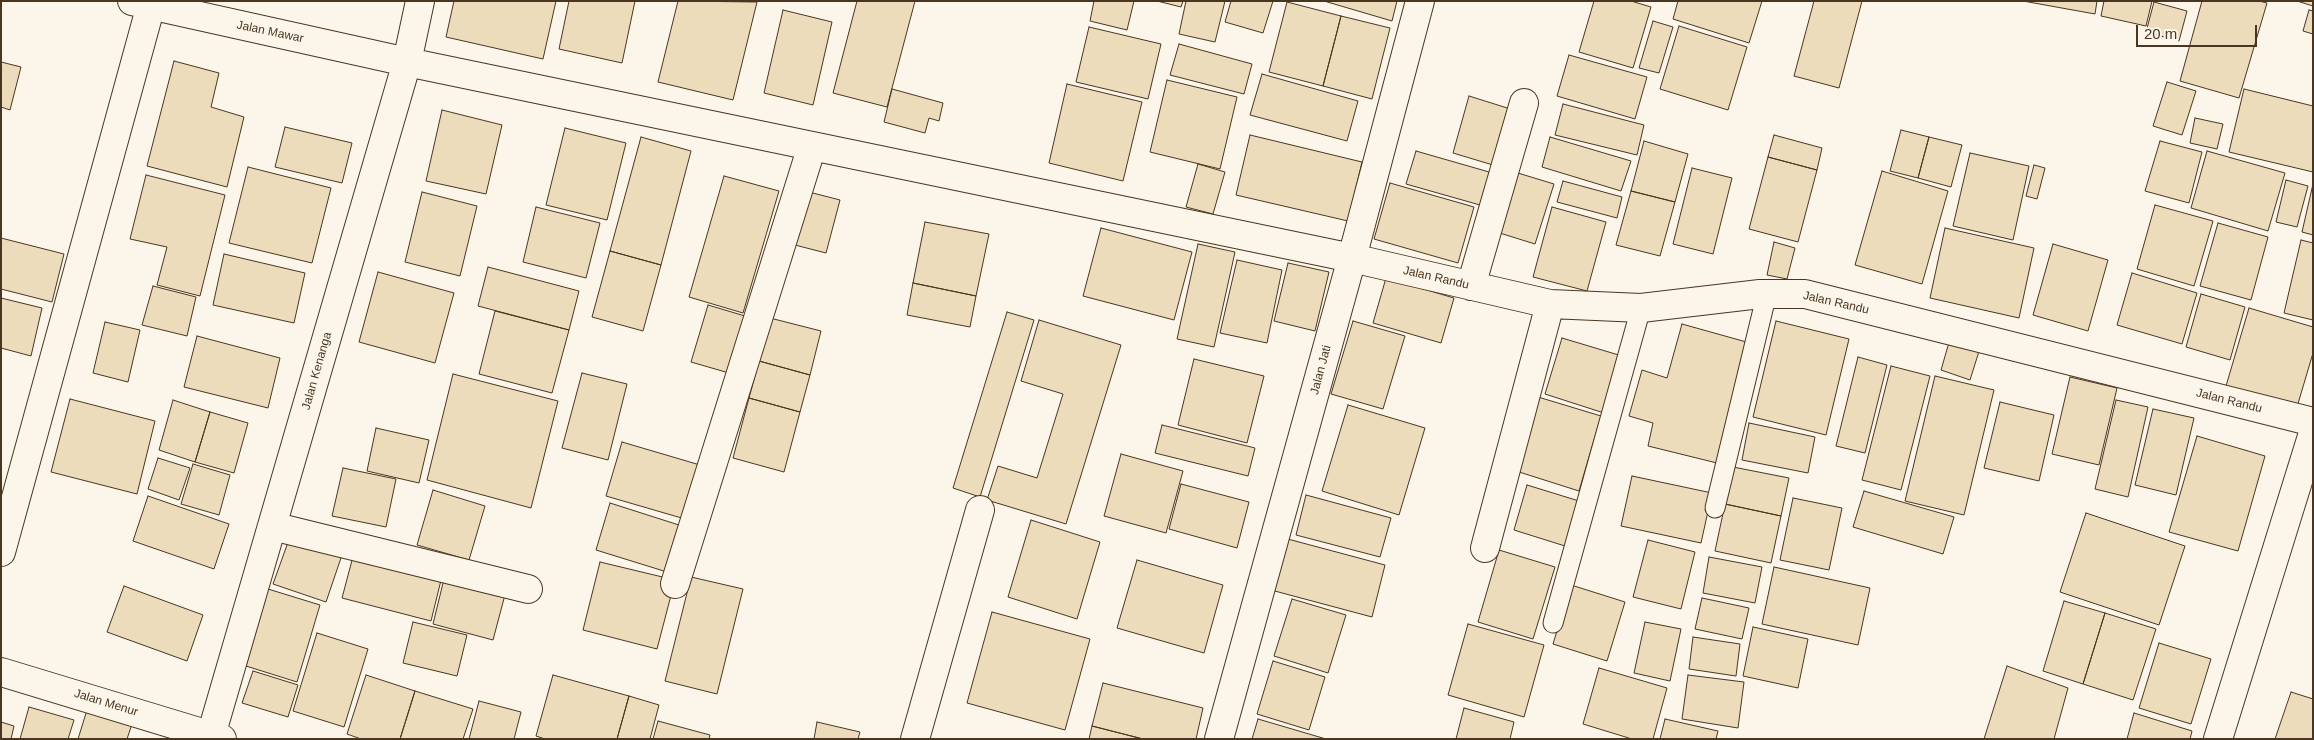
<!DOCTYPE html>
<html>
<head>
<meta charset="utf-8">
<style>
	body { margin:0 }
	#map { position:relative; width:2314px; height:740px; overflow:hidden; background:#fbf6e9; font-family:Helvetica,sans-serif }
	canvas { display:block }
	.frame { position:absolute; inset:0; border:2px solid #4a3520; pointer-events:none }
	.scale { position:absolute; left:2136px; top:25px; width:121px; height:22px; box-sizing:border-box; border:2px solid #4a3520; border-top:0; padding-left:6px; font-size:15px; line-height:18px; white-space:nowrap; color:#4a3520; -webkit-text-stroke:4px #fbf6e9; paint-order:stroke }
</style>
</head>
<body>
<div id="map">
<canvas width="2314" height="740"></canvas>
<div class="frame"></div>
<div class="scale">20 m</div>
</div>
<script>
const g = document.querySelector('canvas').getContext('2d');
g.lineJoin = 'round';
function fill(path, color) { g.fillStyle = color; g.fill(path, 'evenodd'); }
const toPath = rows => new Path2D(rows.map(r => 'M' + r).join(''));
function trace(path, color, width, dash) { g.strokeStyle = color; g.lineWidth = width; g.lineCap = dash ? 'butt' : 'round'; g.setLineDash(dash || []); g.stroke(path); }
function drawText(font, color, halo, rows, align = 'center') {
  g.font = font + ' Helvetica,sans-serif'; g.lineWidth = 4; g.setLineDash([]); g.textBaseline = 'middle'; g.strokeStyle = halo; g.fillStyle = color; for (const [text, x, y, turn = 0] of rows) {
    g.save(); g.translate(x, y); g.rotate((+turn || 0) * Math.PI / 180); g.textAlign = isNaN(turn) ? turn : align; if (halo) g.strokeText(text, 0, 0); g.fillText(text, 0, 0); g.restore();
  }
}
const building = toPath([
	[454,1,556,1,543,59,446,37,454,1],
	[569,1,635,1,622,63,559,49,569,1],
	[678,1,757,2,733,100,658,82,678,1],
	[857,1,915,1,887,107,833,93,857,1],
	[1094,1,1134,1,1127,30,1090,21,1094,1],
	[1157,1,1183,1,1181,7,1157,1],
	[1186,1,1225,1,1215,42,1179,34,1186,1],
	[1231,1,1273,1,1263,33,1225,22,1231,1],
	[1324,1,1397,1,1392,21,1324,1],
	[1594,1,1631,1,1651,7,1633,68,1579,52,1594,1],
	[1678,1,1762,1,1749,43,1673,19,1678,1],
	[1814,1,1862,1,1839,88,1794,76,1814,1],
	[2023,1,2097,1,2095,14,2023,1],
	[2104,1,2152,1,2146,26,2101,16,2104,1],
	[2202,1,2259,1,2267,3,2239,98,2180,81,2202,1],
	[2297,1,2313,1,2313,6,2297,1],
	[1287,2,1341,16,1323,86,1269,72,1287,2],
	[2154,2,2187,11,2179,41,2146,32,2154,2],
	[783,10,832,22,813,105,764,93,783,10],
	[2309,10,2313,11,2313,34,2303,31,2309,10],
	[1341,16,1390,28,1372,99,1323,86,1341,16],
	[1653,21,1673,27,1659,73,1639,68,1653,21],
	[1679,26,1747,47,1728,110,1660,89,1679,26],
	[1089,27,1161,44,1148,99,1076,82,1089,27],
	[1179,44,1252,64,1244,94,1170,75,1179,44],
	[1569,55,1647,77,1635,119,1557,96,1569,55],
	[174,61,219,73,211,107,244,117,227,187,147,166,174,61],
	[1,62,21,67,10,110,1,107,1,62],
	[1262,74,1358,101,1347,141,1250,115,1262,74],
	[1167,80,1237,97,1220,169,1150,152,1167,80],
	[2167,82,2196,91,2182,135,2153,126,2167,82],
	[1067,84,1142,102,1123,181,1049,163,1067,84],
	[892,89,943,103,939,121,929,118,925,133,884,122,892,89],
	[2244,89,2313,106,2313,172,2229,152,2244,89],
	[1469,96,1520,112,1503,168,1453,153,1469,96],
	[1563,104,1644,125,1637,155,1555,135,1563,104],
	[442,110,502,125,486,194,426,181,442,110],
	[2195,118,2223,124,2217,149,2190,143,2195,118],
	[285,127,352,143,342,183,275,167,285,127],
	[565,128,626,143,607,220,546,205,565,128],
	[1901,130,1929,137,1918,178,1890,171,1901,130],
	[1250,135,1362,162,1348,221,1236,195,1250,135],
	[1774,135,1822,148,1817,170,1768,157,1774,135],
	[641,137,691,151,661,265,610,251,641,137],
	[1550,137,1631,161,1621,191,1542,167,1550,137],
	[1929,137,1962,145,1951,187,1918,178,1929,137],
	[1644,141,1688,154,1675,202,1631,191,1644,141],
	[2160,141,2202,152,2189,203,2145,191,2160,141],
	[1416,151,1503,176,1494,209,1406,184,1416,151],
	[2207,151,2285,173,2268,231,2191,208,2207,151],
	[1970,153,2029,166,2013,240,1953,226,1970,153],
	[1768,157,1817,170,1798,242,1749,229,1768,157],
	[1198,164,1225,172,1213,214,1186,207,1198,164],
	[2034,165,2045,168,2037,199,2026,196,2034,165],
	[248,167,331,188,312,263,229,243,248,167],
	[1692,168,1732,178,1713,254,1673,244,1692,168],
	[1508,170,1554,184,1535,244,1490,230,1508,170],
	[1882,171,1948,191,1922,284,1855,265,1882,171],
	[146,175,225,195,200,296,157,285,167,247,130,239,146,175],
	[724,176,779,191,743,313,689,297,724,176],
	[2286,180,2308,186,2297,227,2276,222,2286,180],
	[1563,181,1622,197,1617,218,1557,202,1563,181],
	[1390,183,1474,207,1458,263,1374,239,1390,183],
	[2313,184,2313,235,2302,232,2313,184],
	[805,191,840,200,826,253,791,244,805,191],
	[1631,191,1675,202,1660,256,1616,245,1631,191],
	[422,192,477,206,460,276,405,262,422,192],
	[2155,205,2213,221,2194,286,2137,269,2155,205],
	[536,207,600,223,586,278,523,262,536,207],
	[1552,207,1606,222,1587,291,1533,277,1552,207],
	[925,222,989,234,976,296,913,283,925,222],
	[2218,223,2268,237,2251,300,2200,286,2218,223],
	[1101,228,1192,252,1174,320,1083,296,1101,228],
	[1945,228,2034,248,2019,318,1930,298,1945,228],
	[1,238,64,254,52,302,1,289,1,238],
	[2301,240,2313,243,2313,320,2284,313,2301,240],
	[1774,242,1795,248,1787,279,1767,275,1774,242],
	[1198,244,1235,252,1214,347,1177,339,1198,244],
	[2053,244,2108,260,2088,331,2033,315,2053,244],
	[610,251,661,265,643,331,592,317,610,251],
	[224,254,305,273,294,323,213,305,224,254],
	[1237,260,1282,270,1267,343,1220,333,1237,260],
	[1288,263,1329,272,1315,331,1274,321,1288,263],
	[488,267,579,291,569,330,478,306,488,267],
	[378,272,454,293,435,363,359,342,378,272],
	[2132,273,2197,293,2182,344,2117,325,2132,273],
	[1386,278,1454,298,1441,343,1373,323,1386,278],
	[913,283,976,296,970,327,907,315,913,283],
	[153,286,196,297,187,336,142,325,153,286],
	[2201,294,2245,307,2230,360,2186,347,2201,294],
	[1,298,42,308,31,356,1,348,1,298],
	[708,305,745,316,729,373,691,362,708,305],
	[2249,308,2313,327,2313,353,2297,407,2226,386,2249,308],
	[495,311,569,330,552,393,479,374,495,311],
	[1007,312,1034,320,980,497,953,488,1007,312],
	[770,318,821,331,810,375,759,361,770,318],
	[1039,320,1121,345,1066,524,987,500,998,466,1037,478,1063,394,1021,381,1039,320],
	[1353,321,1405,336,1383,409,1331,394,1353,321],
	[1776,321,1849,339,1826,435,1753,417,1776,321],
	[105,322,140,330,128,382,93,373,105,322],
	[1682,324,1750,343,1717,463,1648,446,1653,423,1629,416,1642,370,1667,378,1682,324],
	[197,336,280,358,268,408,184,387,197,336],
	[1562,338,1622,356,1604,413,1545,394,1562,338],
	[1950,339,1980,348,1970,380,1941,370,1950,339],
	[1858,357,1887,365,1865,453,1836,446,1858,357],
	[1194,359,1264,376,1247,443,1178,425,1194,359],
	[759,361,810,375,800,412,749,398,759,361],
	[1891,366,1930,376,1901,490,1862,480,1891,366],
	[582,373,627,384,608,460,562,448,582,373],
	[453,374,558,401,531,508,427,480,453,374],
	[1935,376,1994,390,1964,515,1905,501,1935,376],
	[2070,377,2117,388,2099,465,2052,454,2070,377],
	[1538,397,1601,416,1579,491,1516,471,1538,397],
	[749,398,800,412,784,472,733,458,749,398],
	[70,399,155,421,137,494,51,472,70,399],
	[173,400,210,412,195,462,159,450,173,400],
	[2116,400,2148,407,2128,497,2095,489,2116,400],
	[2000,402,2054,415,2039,481,1984,468,2000,402],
	[1348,405,1425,428,1399,515,1322,491,1348,405],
	[2153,409,2194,418,2176,495,2135,485,2153,409],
	[210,412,248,423,234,473,195,462,210,412],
	[1749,423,1815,437,1808,473,1742,460,1749,423],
	[1162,425,1255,448,1248,476,1155,453,1162,425],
	[376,428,429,440,419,483,367,471,376,428],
	[2197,436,2265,456,2238,551,2169,532,2197,436],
	[622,442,700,465,685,519,606,496,622,442],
	[1121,454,1183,471,1166,533,1104,516,1121,454],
	[158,458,190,468,179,500,148,489,158,458],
	[193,464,230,475,219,515,181,504,193,464],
	[1733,467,1789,478,1781,516,1725,504,1733,467],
	[343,468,396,479,386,527,332,516,343,468],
	[1632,476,1712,493,1701,543,1621,526,1632,476],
	[1181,484,1249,502,1237,548,1169,529,1181,484],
	[1527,485,1579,501,1565,546,1514,530,1527,485],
	[433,490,485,506,469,560,417,545,433,490],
	[1864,491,1954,517,1943,554,1853,527,1864,491],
	[1306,495,1391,518,1380,557,1296,535,1306,495],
	[148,496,229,524,214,569,133,541,148,496],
	[1793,498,1842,508,1829,570,1780,560,1793,498],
	[610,503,682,526,667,572,596,550,610,503],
	[1725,504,1781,516,1771,563,1715,551,1725,504],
	[2086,513,2185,546,2159,625,2060,592,2086,513],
	[1031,520,1100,542,1077,619,1008,597,1031,520],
	[291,534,343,552,326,602,273,584,291,534],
	[1284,538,1385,565,1372,617,1271,590,1284,538],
	[1648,540,1695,552,1681,609,1633,597,1648,540],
	[355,549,443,572,431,621,342,598,355,549],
	[1499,550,1555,567,1533,639,1478,622,1499,550],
	[1709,557,1762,567,1755,603,1703,593,1709,557],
	[1137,560,1223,585,1204,653,1117,628,1137,560],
	[600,562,675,580,657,649,583,630,600,562],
	[1774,567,1870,588,1858,645,1762,624,1774,567],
	[445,575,506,591,493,640,433,624,445,575],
	[691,577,743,589,717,694,665,681,691,577],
	[1571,585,1625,602,1607,661,1553,644,1571,585],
	[124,586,203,615,187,661,107,632,124,586],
	[268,589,320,605,297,682,246,666,268,589],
	[1702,598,1749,608,1742,639,1695,629,1702,598],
	[1292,599,1346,615,1328,673,1274,656,1292,599],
	[2064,601,2105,613,2083,684,2043,671,2064,601],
	[992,612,1090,639,1065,730,967,703,992,612],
	[2105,613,2156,629,2133,700,2083,684,2105,613],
	[413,622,467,635,457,676,403,663,413,622],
	[1645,622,1681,629,1670,681,1634,673,1645,622],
	[1468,624,1544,645,1524,717,1448,695,1468,624],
	[1753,627,1808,639,1798,688,1743,676,1753,627],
	[317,633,368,649,344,727,293,711,317,633],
	[1693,637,1740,644,1736,676,1689,669,1693,637],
	[2159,643,2211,659,2191,724,2139,708,2159,643],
	[1273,661,1325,677,1309,730,1257,714,1273,661],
	[2007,666,2068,688,2054,739,1984,739,2007,666],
	[1599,668,1667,688,1653,739,1632,739,1583,724,1599,668],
	[253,671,298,685,288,717,242,703,253,671],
	[366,675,415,691,400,739,361,739,347,734,366,675],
	[553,675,629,696,617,739,545,739,536,736,553,675],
	[1688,675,1744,682,1738,728,1682,719,1688,675],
	[1103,683,1203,708,1196,739,1143,739,1092,726,1103,683],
	[415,691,473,709,463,739,400,739,415,691],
	[2291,692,2313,699,2313,739,2275,739,2291,692],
	[629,696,659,705,650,739,617,739,629,696],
	[479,701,521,712,514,739,469,739,479,701],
	[29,707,74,720,68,739,20,739,29,707],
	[1464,708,1514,722,1510,739,1456,739,1464,708],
	[87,710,132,724,127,739,78,739,87,710],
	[2134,713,2192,731,2190,739,2127,739,2134,713],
	[1258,719,1326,739,1252,739,1258,719],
	[1665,719,1718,731,1716,739,1660,739,1665,719],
	[658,721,710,735,709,739,653,739,658,721],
	[1,722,14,726,11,739,1,739,1,722],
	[817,722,860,732,858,739,814,739,817,722],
	[1092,726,1143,739,1089,739,1092,726]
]);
const service = toPath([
	[1715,508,1767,293],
	[1553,623,1641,308]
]);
const minor = toPath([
	[132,1,407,62,1352,258,1550,304,1641,308,1760,294,1805,294,2313,422],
	[1471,286,1524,103],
	[272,526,528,589],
	[1485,548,1550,304],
	[1,552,151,5],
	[675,584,812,146],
	[1,672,222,739],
	[210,739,407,62,420,1],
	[915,739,980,510],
	[1219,739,1352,258,1420,1],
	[2218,739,2313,433]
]);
const streetNames = [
	["Jalan Mawar",270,32,12],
	["Jalan Randu",1436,278,13],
	["Jalan Randu",1836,303,13],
	["Jalan Jati",1321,370,-75],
	["Jalan Kenanga",317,371,-74],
	["Jalan Randu",2229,401,14],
	["Jalan Menur",106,703,17]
];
fill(building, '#ecdcbc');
trace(building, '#4a3520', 1);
trace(service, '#4a3520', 21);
trace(minor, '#4a3520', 30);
trace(service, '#fbf6e9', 19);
trace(minor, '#fbf6e9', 28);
drawText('12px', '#4a3520', '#fbf6e9', streetNames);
</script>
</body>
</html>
